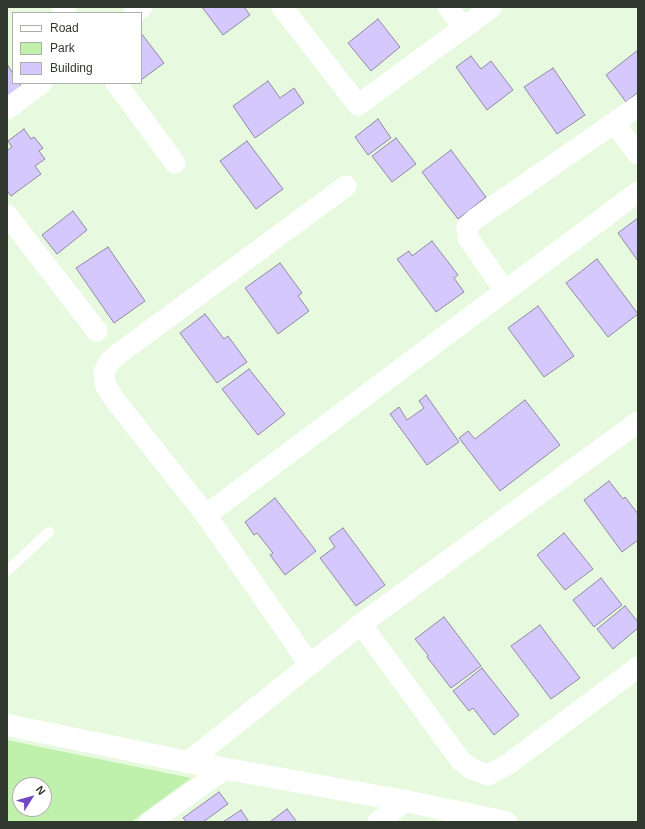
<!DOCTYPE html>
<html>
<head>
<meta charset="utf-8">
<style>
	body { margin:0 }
	#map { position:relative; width:645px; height:829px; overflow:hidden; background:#e7fae0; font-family:Helvetica,sans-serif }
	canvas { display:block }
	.frame { position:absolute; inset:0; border:8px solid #31382e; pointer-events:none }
	.legend { position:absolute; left:12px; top:12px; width:130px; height:72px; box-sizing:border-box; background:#fff; border:1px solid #adafab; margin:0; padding:5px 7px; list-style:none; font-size:12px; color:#31382e }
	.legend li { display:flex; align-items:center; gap:8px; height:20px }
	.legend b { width:20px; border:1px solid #adafab }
	.north { position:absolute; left:12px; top:777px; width:40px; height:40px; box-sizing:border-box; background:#fff; border:1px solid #adafab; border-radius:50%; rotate:53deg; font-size:11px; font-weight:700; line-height:16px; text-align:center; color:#31382e }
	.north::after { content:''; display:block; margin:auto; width:14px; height:18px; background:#7347bf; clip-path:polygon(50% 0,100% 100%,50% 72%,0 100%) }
</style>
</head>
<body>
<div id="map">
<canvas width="645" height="829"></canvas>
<div class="frame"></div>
<ul class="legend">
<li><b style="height:5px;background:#fff"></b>Road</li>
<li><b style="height:11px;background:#c0f1ac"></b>Park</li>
<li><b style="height:11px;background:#d5c8fc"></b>Building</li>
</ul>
<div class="north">N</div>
</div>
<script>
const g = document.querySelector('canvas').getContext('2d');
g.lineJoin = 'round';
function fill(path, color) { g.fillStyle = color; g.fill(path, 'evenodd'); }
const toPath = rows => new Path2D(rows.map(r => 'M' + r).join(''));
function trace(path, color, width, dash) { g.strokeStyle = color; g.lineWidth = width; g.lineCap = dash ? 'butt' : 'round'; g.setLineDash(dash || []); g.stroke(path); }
const green = toPath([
	[7,740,191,778,131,822,7,822],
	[20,785,44,785,44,809,20,809]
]);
const building = toPath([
	[202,7,244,7,250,15,223,35,202,7],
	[378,19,400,47,371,71,348,43,378,19],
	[141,33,164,63,141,80,141,33],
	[638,50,638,92,626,102,606,75,638,50],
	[471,56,481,69,491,61,513,90,487,110,456,67,471,56],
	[7,64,13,74,13,83,19,83,23,89,7,99,7,64],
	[553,68,585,115,557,134,524,87,553,68],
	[268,81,280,98,294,88,304,103,255,138,233,106,268,81],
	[378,119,391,138,368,155,355,137,378,119],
	[24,129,31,139,34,137,43,148,39,151,45,159,35,166,41,174,11,196,8,192,7,193,7,151,12,147,8,141,24,129],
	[396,138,416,164,392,182,372,156,396,138],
	[247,141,283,189,256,209,220,161,247,141],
	[451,150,486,197,458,219,422,172,451,150],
	[73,211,87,230,57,254,42,235,73,211],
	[638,218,638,261,618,233,638,218],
	[432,241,458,275,454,278,464,292,436,312,397,259,409,251,412,256,432,241],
	[108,247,145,301,114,323,76,268,108,247],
	[597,259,638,314,608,337,566,283,597,259],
	[280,263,302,293,298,296,309,311,278,334,245,288,280,263],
	[538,306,574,356,544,377,508,328,538,306],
	[205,314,224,339,228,336,247,362,217,383,180,333,205,314],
	[249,369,285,414,258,435,222,389,249,369],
	[426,395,459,442,427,465,390,414,399,407,407,420,424,408,419,401,426,395],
	[525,400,560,445,500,491,459,438,468,431,475,439,525,400],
	[609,481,623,499,625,497,638,514,638,540,622,552,584,500,609,481],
	[275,498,316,551,285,575,270,555,273,553,257,533,254,535,245,522,275,498],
	[343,528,385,585,356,606,320,558,335,547,329,538,343,528],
	[564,533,593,569,565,590,537,555,564,533],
	[601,578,622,605,594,627,573,600,601,578],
	[625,606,638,622,638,628,613,649,597,629,625,606],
	[444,617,481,666,451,688,427,657,428,655,415,639,444,617],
	[540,625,580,678,551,699,511,646,540,625],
	[482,668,519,715,494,735,473,708,469,711,453,691,482,668],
	[219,792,228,804,203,822,187,822,183,818,219,792],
	[287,809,297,822,271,822,271,821,287,809],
	[241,810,249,822,223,822,241,810]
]);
const service = toPath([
	[7,571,49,532]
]);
const minor = toPath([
	[62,7,66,13],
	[282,7,358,105,492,7],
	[448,7,464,28],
	[134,13,142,7],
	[116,83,175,163],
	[638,106,614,123,638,154],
	[7,109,42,83],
	[7,215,97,331],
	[505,291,638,192],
	[206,515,505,291,468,238,467,227,475,219,614,123],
	[361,624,461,761,472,769,488,775,507,765,638,667],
	[310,665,206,515,114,399,105,384,104,372,110,361,121,352,346,186],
	[188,762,361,624,638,422],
	[150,822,225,769],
	[378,822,405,801]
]);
const tertiary = toPath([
	[7,725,188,762,405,801,506,822]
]);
fill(green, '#c0f1ac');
fill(building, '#d5c8fc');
trace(building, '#8f88a3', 1);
trace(service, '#fff', 10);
trace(minor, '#fff', 21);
trace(tertiary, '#fff', 22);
</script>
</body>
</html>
